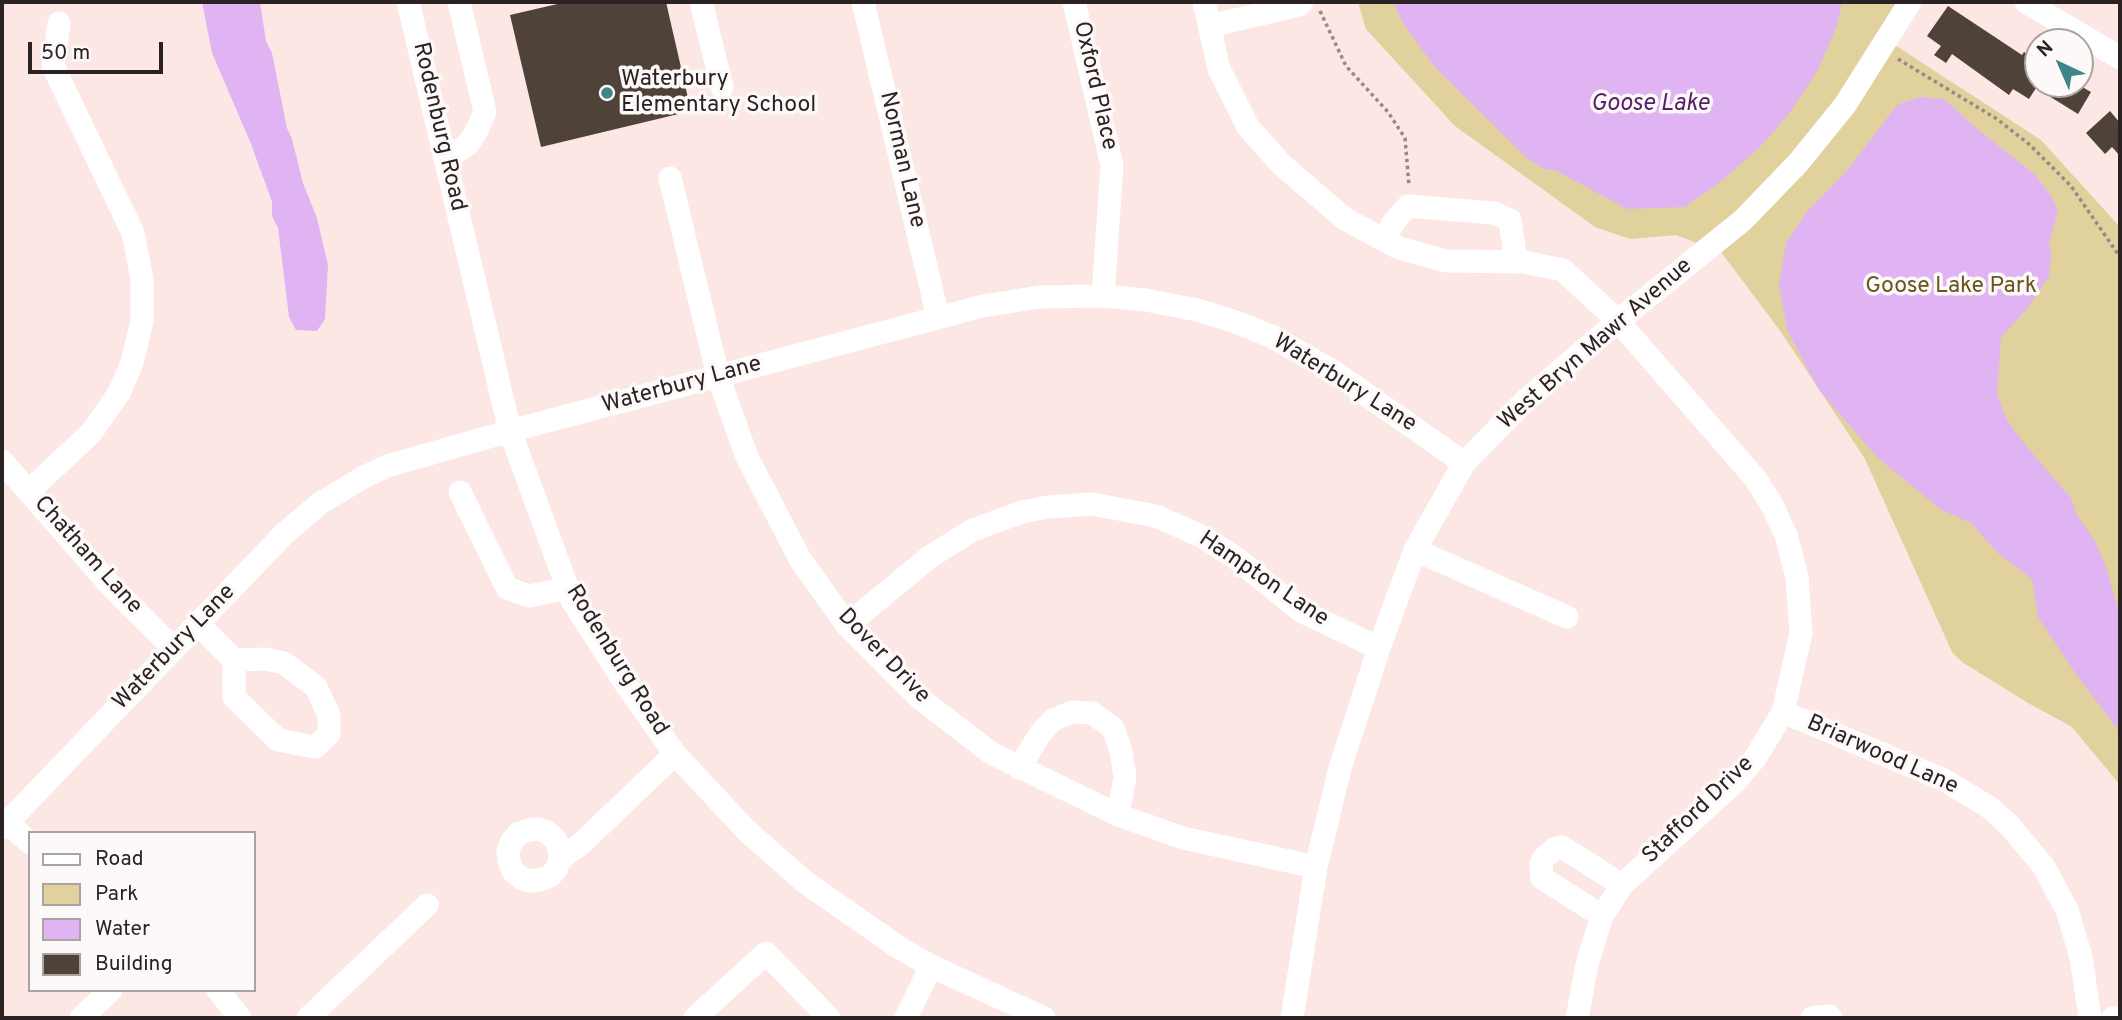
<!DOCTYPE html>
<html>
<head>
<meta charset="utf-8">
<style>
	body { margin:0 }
	#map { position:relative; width:2122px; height:1020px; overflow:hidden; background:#fce7e5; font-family:Overpass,sans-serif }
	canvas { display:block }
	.frame { position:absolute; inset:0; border:4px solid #2b2323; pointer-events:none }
	.legend { position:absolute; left:28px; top:831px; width:228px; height:161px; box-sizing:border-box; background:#fdf9f8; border:2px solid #a9a3a3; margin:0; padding:9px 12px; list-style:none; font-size:21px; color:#2b2323 }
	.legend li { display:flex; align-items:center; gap:14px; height:35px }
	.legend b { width:35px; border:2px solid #a9a3a3 }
	.north { position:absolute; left:2024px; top:28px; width:70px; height:70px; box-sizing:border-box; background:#fdf9f8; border:2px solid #a9a3a3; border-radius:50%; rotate:316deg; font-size:19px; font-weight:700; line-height:28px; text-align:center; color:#2b2323 }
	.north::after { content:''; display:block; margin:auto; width:24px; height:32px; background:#3d8586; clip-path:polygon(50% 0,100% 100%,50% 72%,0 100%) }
	.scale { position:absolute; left:28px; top:42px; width:135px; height:32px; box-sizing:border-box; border:4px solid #2b2323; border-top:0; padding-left:9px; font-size:21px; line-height:24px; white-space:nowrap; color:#2b2323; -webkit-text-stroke:5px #fdf9f8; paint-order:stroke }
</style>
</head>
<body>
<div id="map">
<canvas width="2122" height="1020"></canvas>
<div class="frame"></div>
<ul class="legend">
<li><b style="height:9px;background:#fff"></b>Road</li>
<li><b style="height:19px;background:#e1d19c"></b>Park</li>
<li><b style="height:19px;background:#e0b4f3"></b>Water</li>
<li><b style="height:19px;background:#4f4238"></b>Building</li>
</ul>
<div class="north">N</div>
<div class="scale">50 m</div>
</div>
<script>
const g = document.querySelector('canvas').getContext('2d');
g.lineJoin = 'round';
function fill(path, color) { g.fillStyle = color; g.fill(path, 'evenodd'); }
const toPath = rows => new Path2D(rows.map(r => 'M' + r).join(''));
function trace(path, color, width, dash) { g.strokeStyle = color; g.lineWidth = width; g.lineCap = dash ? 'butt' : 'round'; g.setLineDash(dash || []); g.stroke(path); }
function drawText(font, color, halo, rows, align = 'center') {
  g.font = font + ' Overpass,sans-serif'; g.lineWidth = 7; g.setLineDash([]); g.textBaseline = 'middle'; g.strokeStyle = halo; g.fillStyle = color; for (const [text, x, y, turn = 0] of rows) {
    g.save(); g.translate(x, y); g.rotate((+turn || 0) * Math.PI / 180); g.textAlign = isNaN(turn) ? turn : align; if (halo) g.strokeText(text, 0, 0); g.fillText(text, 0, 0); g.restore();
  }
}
const green = toPath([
	[1358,2,1910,2,1887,40,2041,140,2120,227,2120,785,2072,727,2028,703,1962,662,1952,652,1865,459,1781,332,1721,252,1676,235,1630,239,1595,227,1455,126,1366,29]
]);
const water = toPath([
	[202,2,260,2,266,41,272,53,287,128,292,139,303,183,317,218,328,265,325,319,317,331,296,330,289,317,278,228,272,216,272,202,251,144,212,53],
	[1393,2,1842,2,1837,25,1818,70,1788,115,1759,148,1720,182,1685,207,1627,209,1555,170,1546,170,1528,159,1434,66,1403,23],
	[1920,97,1945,99,1970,123,2035,175,2051,196,2058,211,2049,243,2051,254,2049,276,2026,310,2001,337,1997,394,2007,420,2026,446,2071,498,2077,515,2096,543,2107,570,2120,616,2120,732,2078,677,2038,617,2032,579,1999,554,1971,523,1940,509,1878,458,1819,390,1787,330,1779,283,1786,243,1806,213,1849,168,1897,105]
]);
const building = toPath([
	[566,2,666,2,691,111,541,147,510,15],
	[1948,6,2022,55,2024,52,2038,61,2030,74,2038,79,2038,84,2077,84,2091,92,2078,114,2036,88,2029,99,2013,89,2009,95,1952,54,1946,63,1934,55,1941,46,1927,36],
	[2110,111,2120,123,2120,156,2112,147,2105,154,2086,133]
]);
const path = toPath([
	[1320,11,1346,66,1388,112,1405,138,1409,186],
	[1898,59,1997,119,2030,145,2071,186,2120,257]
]);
const minor = toPath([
	[408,2,510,431,572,600,625,683,675,754,747,831,805,882,898,947,931,966,1044,1018],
	[701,2,722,87],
	[863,2,938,317],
	[1074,2,1112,165,1103,296],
	[1204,2,1219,69,1248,127,1282,165,1345,219,1399,248,1446,261,1524,262,1563,270,1618,321,1755,478,1772,505,1786,535,1797,577,1801,633,1783,712,1756,757,1736,781,1622,885,1602,916,1587,964,1577,1018],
	[2026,2,2120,58],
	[1210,26,1299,5,1302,2],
	[446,159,468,144,476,132,485,112,459,2],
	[670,178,718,376,747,457,800,559,847,625,922,700,991,753,1118,815,1183,838,1316,867],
	[1384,240,1393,223,1408,206,1494,213,1510,220,1516,262],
	[2,461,111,586,174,649],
	[29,491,91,433,119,393,132,363,142,321,142,279,133,233,53,66,59,23],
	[460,492,507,588,529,596,568,588],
	[1415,550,1567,617],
	[198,624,234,660,234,697,278,740,315,747,329,734,329,715,316,687,284,663,266,659,234,660],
	[847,625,931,556,973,530,1022,512,1048,507,1092,504,1156,516,1203,537,1236,558,1301,611,1379,648],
	[1783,712,1944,780,1989,807,2010,826,2044,867,2067,910,2081,957,2090,1018],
	[1019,768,1040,734,1053,720,1072,712,1092,713,1113,728,1121,751,1125,777,1118,815],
	[7,822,30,843],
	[2,828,284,534,319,504,362,478,387,466,510,431,983,306,1039,297,1103,296,1146,300,1197,310,1236,322,1273,337,1334,372,1464,463],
	[560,859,559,848,555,839,547,832,538,829,528,830,518,834,512,841,508,851,509,861,513,871,521,878,530,881,540,880,550,876,557,868,560,859,582,843,675,754],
	[1602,916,1542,878,1541,865,1543,859,1554,849,1562,847,1622,885],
	[218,990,240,1018],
	[81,1018,111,990],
	[308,1018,427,905],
	[695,1018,766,953,829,1018],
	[906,1018,931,966],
	[1292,1018,1316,867,1340,768,1379,648,1415,550,1464,463,1527,399,1618,321,1743,220,1798,163,1845,105,1910,2],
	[1812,1018,1829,1016,1831,1018],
	[2113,1018,2120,1018]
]);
const markers = [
	[607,93,7,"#3d8586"]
];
const poiNames = [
	["Waterbury",621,80],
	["Elementary School",621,106]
];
const streetNames = [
	["Oxford Place",1094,86,77],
	["Rodenburg Road",438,127,77],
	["Norman Lane",901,160,77],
	["West Bryn Mawr Avenue",1596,345,-41],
	["Waterbury Lane",1344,384,32],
	["Waterbury Lane",682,386,-15],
	["Chatham Lane",87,556,48],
	["Hampton Lane",1263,580,34],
	["Waterbury Lane",175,648,-46],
	["Dover Drive",883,657,46],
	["Rodenburg Road",616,661,58],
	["Briarwood Lane",1882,756,24],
	["Stafford Drive",1699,811,-44]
];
const parkNames = [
	["Goose Lake Park",1951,287]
];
const waterNames = [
	["Goose Lake",1650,105]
];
fill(green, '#e1d19c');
fill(water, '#e0b4f3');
fill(building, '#4f4238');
trace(path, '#988988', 3.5, [3.5, 3.5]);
trace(minor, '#fff', 23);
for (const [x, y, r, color] of markers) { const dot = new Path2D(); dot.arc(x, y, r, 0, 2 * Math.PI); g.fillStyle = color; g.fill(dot); trace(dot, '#fdf9f8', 2.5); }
drawText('23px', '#2b2323', '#fdf9f8', poiNames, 'left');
drawText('23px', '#2b2323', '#fdf9f8', streetNames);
drawText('23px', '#66561e', '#fdf9f8', parkNames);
drawText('italic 24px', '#56216a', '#fdf9f8', waterNames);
</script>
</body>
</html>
